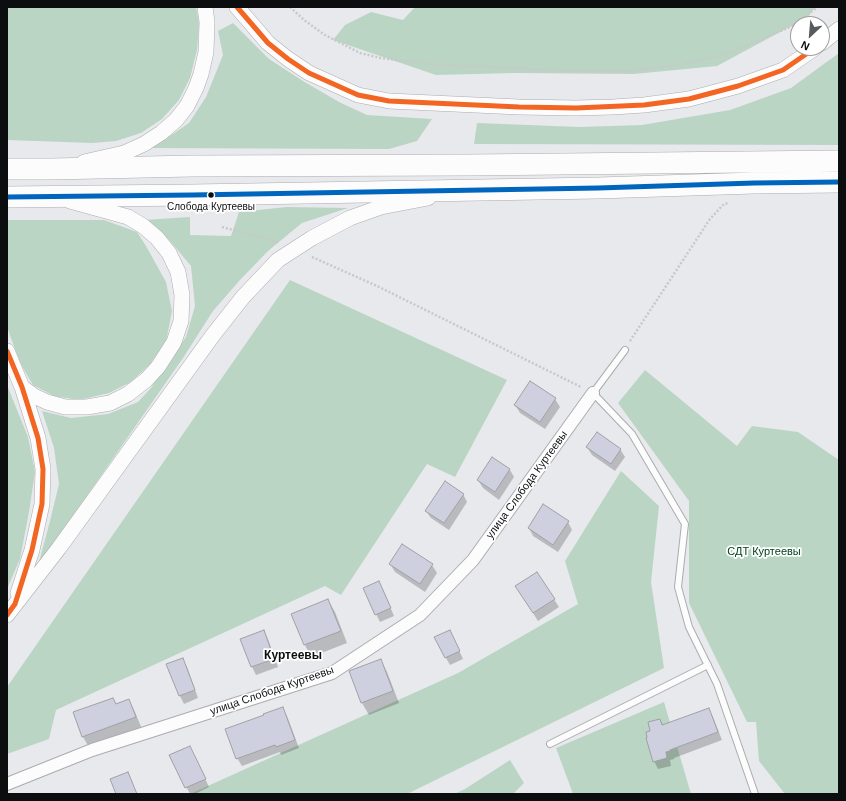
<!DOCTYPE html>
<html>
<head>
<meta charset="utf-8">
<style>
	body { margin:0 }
	#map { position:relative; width:846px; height:801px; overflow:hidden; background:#e8e9ed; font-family:Arial,sans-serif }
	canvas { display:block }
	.frame { position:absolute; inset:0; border:8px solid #0c0d0f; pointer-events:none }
	.north { position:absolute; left:790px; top:16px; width:40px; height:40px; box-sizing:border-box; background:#fff; border:1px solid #9e9e9f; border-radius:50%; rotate:206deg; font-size:11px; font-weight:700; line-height:16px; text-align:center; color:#0c0d0f }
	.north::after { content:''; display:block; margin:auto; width:14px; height:18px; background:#595a5d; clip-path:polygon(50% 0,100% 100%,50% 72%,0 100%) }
</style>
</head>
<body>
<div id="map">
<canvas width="846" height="801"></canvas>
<div class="frame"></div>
<div class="north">N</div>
</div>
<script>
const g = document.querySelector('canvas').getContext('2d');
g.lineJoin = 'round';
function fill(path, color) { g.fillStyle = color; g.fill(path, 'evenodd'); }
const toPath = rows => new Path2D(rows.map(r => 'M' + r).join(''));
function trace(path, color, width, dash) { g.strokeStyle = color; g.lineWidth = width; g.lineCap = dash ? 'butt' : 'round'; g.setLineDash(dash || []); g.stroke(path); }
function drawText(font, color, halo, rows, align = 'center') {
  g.font = font + ' Arial,sans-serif'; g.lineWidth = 3.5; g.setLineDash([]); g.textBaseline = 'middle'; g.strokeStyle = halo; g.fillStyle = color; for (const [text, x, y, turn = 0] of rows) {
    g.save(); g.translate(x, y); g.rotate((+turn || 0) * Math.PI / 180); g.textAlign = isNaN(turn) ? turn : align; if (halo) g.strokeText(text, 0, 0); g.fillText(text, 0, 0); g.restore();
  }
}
const green = toPath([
	[7,7,196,7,199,23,197,50,190,78,179,100,162,119,141,133,116,141,92,143,7,140],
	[415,7,815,7,808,17,717,66,634,74,514,73,436,75,333,40,345,25,371,12,403,20],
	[233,23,269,59,303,81,339,102,367,115,432,119,417,141,389,149,149,148,173,134,189,123,206,97,223,55,218,31],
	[839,53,839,145,474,144,477,123,579,127,642,125,730,110,791,88],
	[287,207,348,208,302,223,268,251,240,280,213,311,183,358,38,566,50,521,59,484,54,448,42,411,71,418,108,414,138,402,151,388,186,337,195,306,191,266,170,241,144,220,190,217,190,235,231,236,239,212],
	[7,220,104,220,137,232,146,246,166,282,172,311,166,342,150,364,131,382,109,393,79,400,54,396,33,385,20,363,7,327],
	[290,280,507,380,455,477,427,464,341,595,325,586,56,710,49,739,7,754,7,687],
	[645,370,737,446,752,426,798,432,839,460,839,793,838,794,785,794,759,761,756,722,747,722,689,603,689,501,618,403],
	[7,385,28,437,35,472,29,512,20,559,7,589],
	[621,471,659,506,651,582,664,668,407,794,190,794,458,673,578,604,565,561],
	[664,702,691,794,573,794,556,748],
	[510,760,524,783,513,794,454,794,465,789]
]);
const shadow = toPath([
	[555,399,560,407,545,429,520,413,515,405],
	[587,447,620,449,625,457,615,471,592,455],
	[510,470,514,477,499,500,483,488,478,480],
	[463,494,467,502,449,530,431,518,426,511],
	[568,522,572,530,558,552,533,536,529,528],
	[403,545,432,565,437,573,425,592,395,572,390,564],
	[537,573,559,607,538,621,521,594],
	[383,590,394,616,380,622,376,614],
	[328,600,335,612,347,643,311,657,305,645,293,614],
	[264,631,268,639,278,667,256,675,252,667,242,639],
	[454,639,463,659,450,665,446,658],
	[182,659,187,667,198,698,184,704,180,696,168,665],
	[381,660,387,672,399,703,369,715,362,703,350,672],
	[129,700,135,712,142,729,90,749,83,737,74,713,116,705],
	[282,708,287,716,299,748,281,755,280,752,242,766,237,758],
	[708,709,713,717,722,740,674,758,674,759,670,760,671,766,658,769,654,761,651,732,660,720,663,725],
	[194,755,209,787,195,794,190,794,171,756]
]);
const building = toPath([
	[530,381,556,398,540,422,514,405,530,381],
	[597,432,621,449,611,464,586,447,597,432],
	[492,457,510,469,495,492,477,480,492,457],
	[445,481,464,494,444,523,425,511,445,481],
	[543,504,569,521,553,545,528,528,543,504],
	[402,544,433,564,420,584,389,564,402,544],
	[537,572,555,599,533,613,515,586,537,572],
	[379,581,391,608,375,615,363,588,379,581],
	[328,599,341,631,304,645,291,614,328,599],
	[264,630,274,659,251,667,240,639,264,630],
	[450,630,460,651,445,658,434,637,450,630],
	[183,658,195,690,179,696,166,664,183,658],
	[381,659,393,691,361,703,349,671,381,659],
	[113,698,116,704,129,699,136,717,82,737,73,712,113,698],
	[283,707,295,740,276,747,275,745,236,759,225,729,264,715,263,714,283,707],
	[709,708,718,732,670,750,670,751,666,752,667,758,653,762,646,738,647,738,646,732,650,731,648,722,660,719,662,725,709,708],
	[190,746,206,779,185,788,169,755,190,746],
	[128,772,137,794,116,794,110,779,128,772]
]);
const path = toPath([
	[290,7,304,20,325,35,360,53,381,58,430,64,569,71,631,71,672,66,704,60,728,53,790,27,818,7],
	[222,227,278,242],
	[312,257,377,286,581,387],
	[630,341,710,219,724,204,729,203]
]);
const service = toPath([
	[625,350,593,393,632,434,685,524,678,587,689,627,717,684,755,794],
	[550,744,708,665]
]);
const minor = toPath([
	[7,784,92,750,332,673,420,615,473,560,593,393]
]);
const tertiary = toPath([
	[237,7,268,43,288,59,309,73,358,95,389,101,519,107,576,108,613,107,644,105,689,99,738,86,783,70,815,48],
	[822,43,839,29],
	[84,162,124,153,144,144,161,133,176,120,187,106,196,88,201,74,206,52,207,22,205,7],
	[7,351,22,387,38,438,43,469,42,504,32,550,18,593],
	[22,387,34,396,47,402,65,407,87,407,110,403,128,394,146,380,158,367,174,342,181,321,182,295,178,272,169,253,157,238,143,226,128,217,70,201],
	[7,615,59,548,213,335,243,297,278,260,312,238,350,218,381,207,428,198]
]);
const trunk = toPath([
	[7,169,51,169,193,166,470,165,839,161],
	[7,197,192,195,598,188,754,183,839,182]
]);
const bus1 = toPath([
	[7,197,192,195,598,188,754,183,839,182]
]);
const bus2 = toPath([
	[237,7,268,43,288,59,309,73,358,95,389,101,519,107,576,108,644,105,689,99,738,86,783,70,815,48],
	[7,351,22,387,38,438,43,469,42,504,32,550,15,604,7,615]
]);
const markers = [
	[211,195,3.5,"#0c0d0f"]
];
const busNames = [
	["Слобода Куртеевы",211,207]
];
const streetNames = [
	["улица Слобода Куртеевы",527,485,-54],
	["улица Слобода Куртеевы",272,691,-19]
];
const parkNames = [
	["СДТ Куртеевы",764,552]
];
const neighbourhoodNames = [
	["Куртеевы",293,656]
];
fill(green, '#bbd5c4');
fill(shadow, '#0003');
fill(building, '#cecfdf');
trace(building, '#a0a1a4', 1);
trace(service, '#acacaf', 8);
trace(minor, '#acacaf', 14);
trace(tertiary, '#acacaf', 16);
trace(trunk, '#acacaf', 22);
trace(path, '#c8c8c9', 2.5, [2, 2]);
trace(service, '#fcfcfc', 6);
trace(minor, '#fcfcfc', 12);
trace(tertiary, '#fcfcfc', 15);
trace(trunk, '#fcfcfc', 21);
trace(bus1, '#0065bd', 5);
trace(bus2, '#f26522', 5);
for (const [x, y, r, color] of markers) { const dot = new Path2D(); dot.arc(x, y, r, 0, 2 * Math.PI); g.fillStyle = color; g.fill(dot); trace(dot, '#fff', 1.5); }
drawText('10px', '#0c0d0f', '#fff', busNames);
drawText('11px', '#0c0d0f', '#fff', streetNames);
drawText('11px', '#034120', '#fff', parkNames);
drawText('bold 12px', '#0c0d0f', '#fff', neighbourhoodNames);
</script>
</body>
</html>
